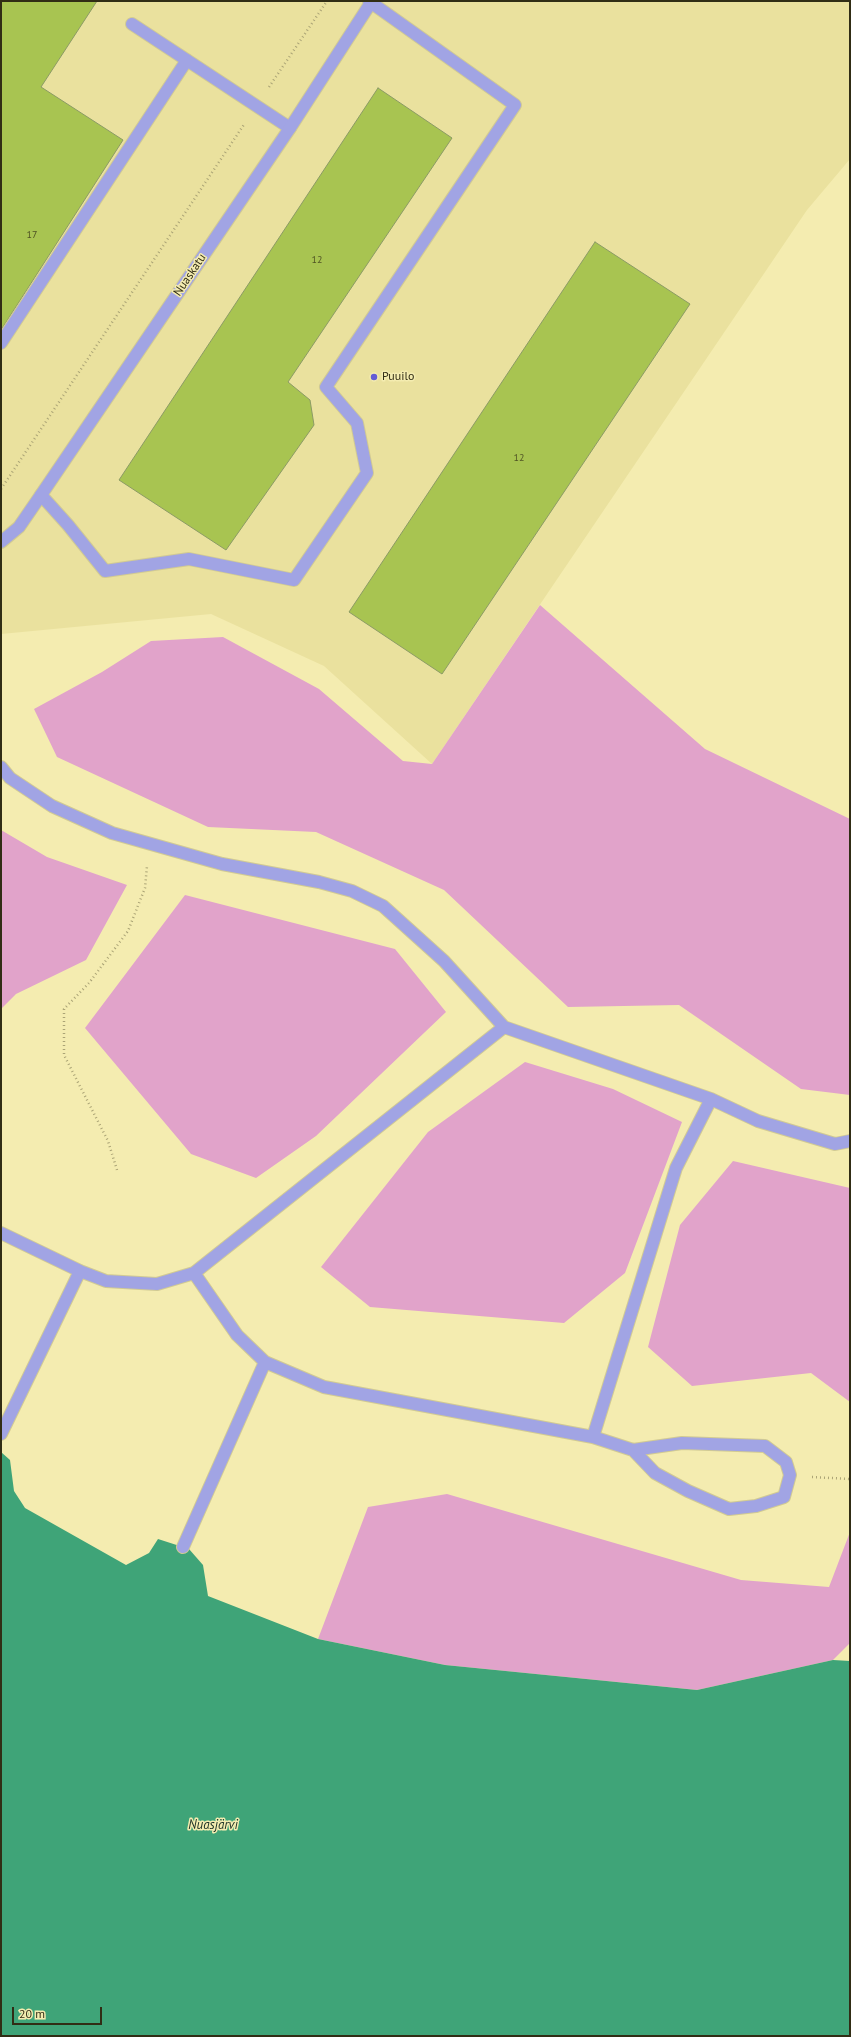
<!DOCTYPE html>
<html>
<head>
<meta charset="utf-8">
<style>
	body { margin:0 }
	#map { position:relative; width:851px; height:2037px; overflow:hidden; background:#f4ecb0; font-family:"PT Sans",sans-serif }
	canvas { display:block }
	.frame { position:absolute; inset:0; border:2px solid #312d15; pointer-events:none }
	.scale { position:absolute; left:12px; top:2007px; width:90px; height:18px; box-sizing:border-box; border:2px solid #312d15; border-top:0; padding-left:5px; font-size:12px; line-height:14px; white-space:nowrap; color:#312d15; -webkit-text-stroke:3px #f4ecb0; paint-order:stroke }
</style>
</head>
<body>
<div id="map">
<canvas width="851" height="2037"></canvas>
<div class="frame"></div>
<div class="scale">20 m</div>
</div>
<script>
const g = document.querySelector('canvas').getContext('2d');
g.lineJoin = 'round';
function fill(path, color) { g.fillStyle = color; g.fill(path, 'evenodd'); }
const toPath = rows => new Path2D(rows.map(r => 'M' + r).join(''));
function trace(path, color, width, dash) { g.strokeStyle = color; g.lineWidth = width; g.lineCap = dash ? 'butt' : 'round'; g.setLineDash(dash || []); g.stroke(path); }
function drawText(font, color, halo, rows, align = 'center') {
  g.font = font + ' "PT Sans",sans-serif'; g.lineWidth = 3; g.setLineDash([]); g.textBaseline = 'middle'; g.strokeStyle = halo; g.fillStyle = color; for (const [text, x, y, turn = 0] of rows) {
    g.save(); g.translate(x, y); g.rotate((+turn || 0) * Math.PI / 180); g.textAlign = isNaN(turn) ? turn : align; if (halo) g.strokeText(text, 0, 0); g.fillText(text, 0, 0); g.restore();
  }
}
const built = toPath([
	[1,1,850,1,850,159,807,210,432,764,324,666,211,614,1,634]
]);
const green = toPath([
	[540,605,705,749,850,819,850,1095,801,1089,679,1005,568,1007,444,890,316,832,208,827,57,757,34,709,102,672,151,641,223,637,319,689,403,761,432,764],
	[1,830,47,857,127,885,86,960,16,994,1,1009],
	[185,895,395,949,446,1012,316,1136,256,1178,191,1154,85,1028],
	[525,1062,613,1089,682,1122,625,1273,564,1323,370,1307,321,1267,428,1132],
	[733,1161,850,1188,850,1402,811,1373,692,1386,648,1347,680,1225],
	[447,1494,741,1580,829,1587,850,1532,850,1643,833,1660,697,1690,445,1665,318,1639,368,1507]
]);
const water = toPath([
	[1,1452,10,1460,14,1491,25,1508,126,1565,149,1553,158,1539,189,1549,203,1565,208,1596,318,1639,445,1665,697,1690,833,1660,850,1661,850,2036,1,2036]
]);
const building = toPath([
	[1,1,97,1,41,87,123,140,1,330,1,1],
	[378,88,452,138,288,382,310,400,314,425,226,550,119,480,378,88],
	[595,242,690,304,442,674,349,612,595,242]
]);
const path = toPath([
	[269,87,327,1],
	[1,489,245,123],
	[117,1170,108,1141,64,1055,64,1009,89,983,128,931,145,888,147,866],
	[812,1477,850,1479]
]);
const lane = toPath([
	[132,24,290,128],
	[1,343,187,60],
	[41,495,68,525,105,571,189,559,294,580,367,473,357,423,326,387,515,105,369,1],
	[1,767,10,778,52,806,112,833,222,864,319,882,352,891,383,906,444,961,504,1027,711,1099,758,1121,835,1144,850,1141],
	[1,1233,80,1271,106,1281,157,1284,194,1273,504,1027],
	[194,1273,237,1335,265,1362,324,1387,593,1437,633,1450,655,1473,688,1491,729,1509,756,1506,784,1497,790,1475,786,1462,765,1446,682,1443,633,1450],
	[1,1434,80,1271],
	[593,1437,676,1168,711,1099],
	[183,1547,265,1362]
]);
const street = toPath([
	[1,542,19,527,41,495,290,128,372,1]
]);
const markers = [
	[374,377,4,"#645cd5"]
];
const numberNames = [
	["17",32,235],
	["12",317,260],
	["12",519,458]
];
const streetNames = [
	["Nuaskatu",190,275,-56]
];
const poiNames = [
	["Puuilo",382,377]
];
const waterNames = [
	["Nuasjärvi",213,1825]
];
fill(built, '#eae19e');
fill(green, '#e1a3ca');
fill(water, '#3fa478');
fill(building, '#a8c451');
trace(building, '#8c9b65', 1);
trace(lane, '#d1ca94', 14);
trace(street, '#d1ca94', 14);
trace(path, '#aba476', 2.5, [1, 3]);
trace(lane, '#a1a4e4', 12);
trace(street, '#a1a4e4', 12);
for (const [x, y, r, color] of markers) { const dot = new Path2D(); dot.arc(x, y, r, 0, 2 * Math.PI); g.fillStyle = color; g.fill(dot); trace(dot, '#f4ecb0', 1.5); }
drawText('10px', '#4f5324', null, numberNames);
drawText('12px', '#312d15', '#f4ecb0', streetNames);
drawText('12px', '#312d15', '#f4ecb0', poiNames, 'left');
drawText('italic 13px', '#1a3025', '#f4ecb0', waterNames);
</script>
</body>
</html>
